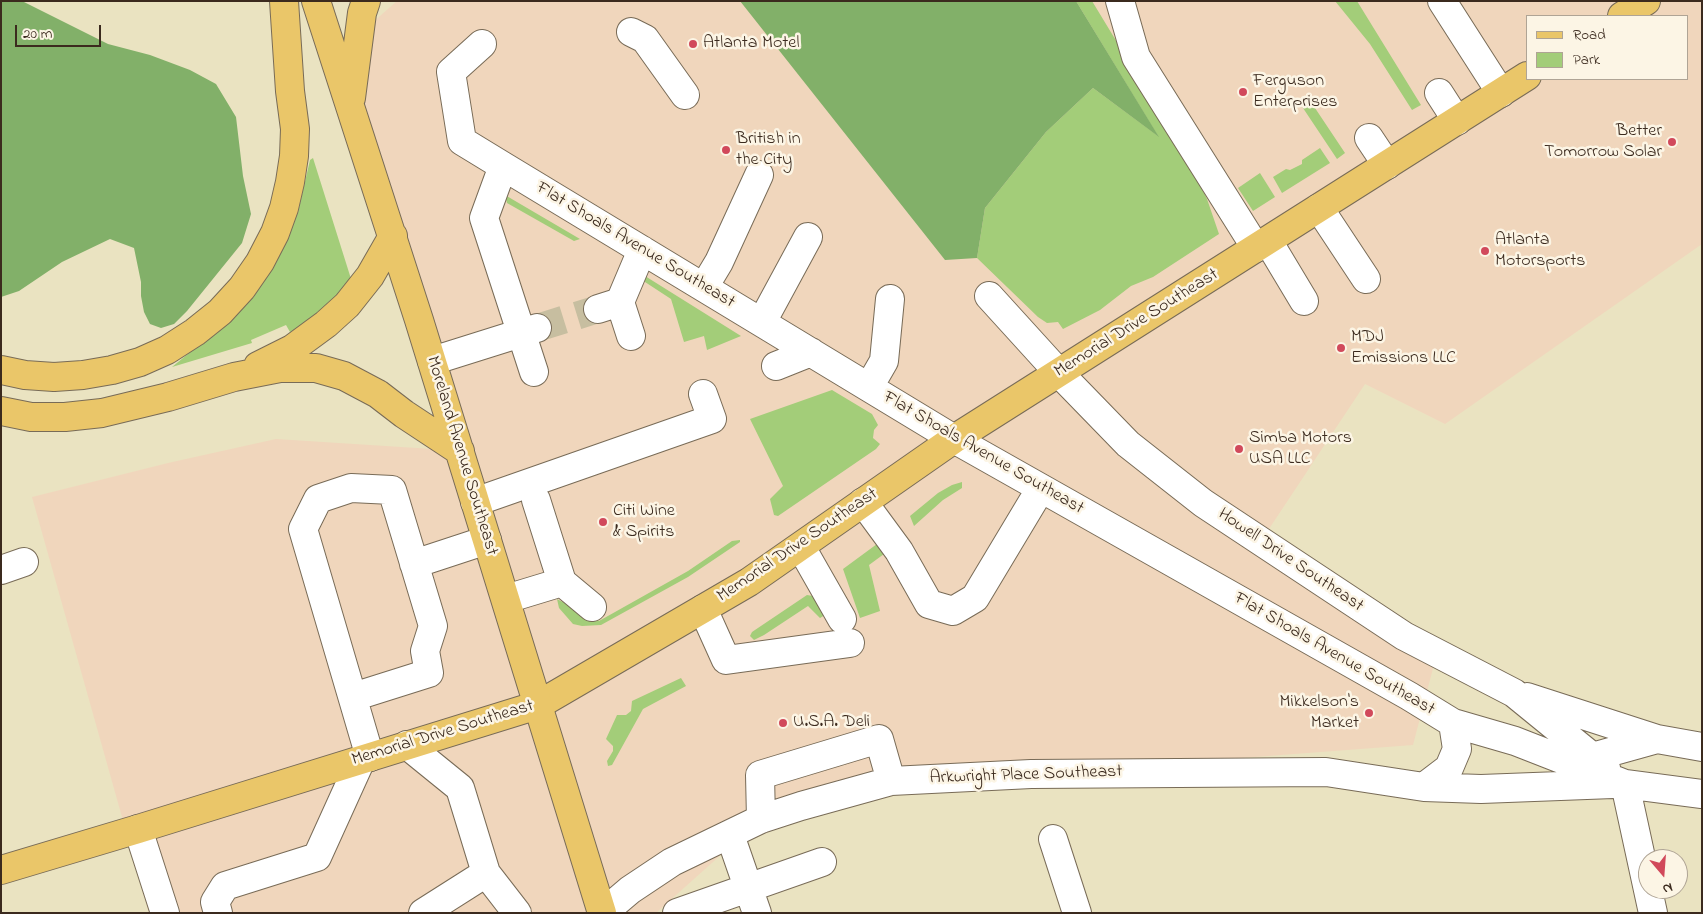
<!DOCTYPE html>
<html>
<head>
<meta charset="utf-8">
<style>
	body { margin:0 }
	#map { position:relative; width:1703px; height:914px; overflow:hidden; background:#eae3c1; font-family:"Indie Flower",sans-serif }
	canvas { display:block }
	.frame { position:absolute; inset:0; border:2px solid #3b2a1e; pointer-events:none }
	.legend { position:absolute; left:1526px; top:15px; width:162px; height:65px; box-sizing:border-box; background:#fcf5e5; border:1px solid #afa495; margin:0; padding:6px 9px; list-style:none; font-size:15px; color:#3b2a1e }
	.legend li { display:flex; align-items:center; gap:10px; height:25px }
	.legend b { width:25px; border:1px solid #afa495 }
	.north { position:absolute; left:1638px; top:849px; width:50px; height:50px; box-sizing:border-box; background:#fcf5e5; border:1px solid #afa495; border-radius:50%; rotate:162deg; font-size:14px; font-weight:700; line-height:20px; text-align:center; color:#3b2a1e }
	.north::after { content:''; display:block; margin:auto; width:18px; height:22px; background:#d1495b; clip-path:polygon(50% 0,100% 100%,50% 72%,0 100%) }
	.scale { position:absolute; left:15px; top:25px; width:86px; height:22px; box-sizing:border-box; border:2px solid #3b2a1e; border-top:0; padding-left:6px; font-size:15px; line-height:18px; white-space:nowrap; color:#3b2a1e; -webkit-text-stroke:4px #fcf5e5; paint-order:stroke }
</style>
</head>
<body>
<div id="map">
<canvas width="1703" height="914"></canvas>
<div class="frame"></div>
<ul class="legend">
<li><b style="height:6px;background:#eac669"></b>Road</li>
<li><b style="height:14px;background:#a3cd79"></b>Park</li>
</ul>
<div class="north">N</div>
<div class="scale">20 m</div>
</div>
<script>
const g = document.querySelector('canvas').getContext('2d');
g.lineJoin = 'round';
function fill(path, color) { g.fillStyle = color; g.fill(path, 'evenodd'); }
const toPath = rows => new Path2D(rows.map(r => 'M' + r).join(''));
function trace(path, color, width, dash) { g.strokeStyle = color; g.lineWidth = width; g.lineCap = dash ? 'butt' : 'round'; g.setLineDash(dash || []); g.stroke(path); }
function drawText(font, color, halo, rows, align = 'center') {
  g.font = font + ' "Indie Flower",sans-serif'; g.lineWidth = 5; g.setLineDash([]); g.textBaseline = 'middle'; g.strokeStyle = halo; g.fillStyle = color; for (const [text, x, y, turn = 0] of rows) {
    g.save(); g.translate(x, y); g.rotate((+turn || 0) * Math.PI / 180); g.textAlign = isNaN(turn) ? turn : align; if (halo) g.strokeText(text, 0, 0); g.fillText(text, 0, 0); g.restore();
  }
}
const built = toPath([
	[397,1,1702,1,1702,244,1445,424,1365,384,1261,541,1437,653,1413,745,1031,774,891,781,761,819,656,913,149,913,32,497,168,463,276,439,448,450,331,59],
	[1527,16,1687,16,1687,79,1527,79]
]);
const green = toPath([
	[1076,1,1092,1,1186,156,1207,199,1219,234,1153,277,1131,286,1100,310,1063,329,1058,322,1047,323,1038,317,977,258,985,208,1046,132,1093,88,1158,136],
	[1335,1,1357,1,1421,105,1412,110,1370,44],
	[1307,96,1345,153,1337,159,1299,102],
	[1320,148,1330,163,1282,193,1273,177,1286,169,1290,170,1302,164,1302,160],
	[313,158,352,282,317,319,290,332,286,325,251,340,252,343,172,367,222,326,287,238,298,212,310,160],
	[1260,173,1275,197,1253,211,1238,188],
	[505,195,580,239,574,241,507,203],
	[645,276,741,336,707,350,704,336,684,342,671,299,645,282],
	[832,390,872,414,878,425,874,430,873,438,880,444,876,449,778,516,774,515,770,499,783,486,750,419],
	[962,482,962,488,943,500,914,526,910,516,938,493,952,485],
	[740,540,740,542,688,577,601,625,582,626,573,624,559,608,557,599,599,621,688,571,732,541],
	[877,544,884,554,869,565,880,611,860,618,843,569],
	[807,595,813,596,825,615,820,618,808,606,764,635,754,640,750,636,752,632],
	[681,678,686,686,643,709,612,765,608,766,607,761,613,751,613,746,606,739,617,715,626,715,631,711,632,701]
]);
const forest = toPath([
	[1,1,22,1,108,44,150,55,190,70,216,84,236,117,243,176,251,214,242,243,187,311,174,324,161,328,150,324,144,312,141,296,141,282,134,248,110,239,62,262,19,291,1,297],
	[740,1,1076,1,1159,137,1093,88,1046,132,985,208,977,258,945,260]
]);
const minorTunnel = toPath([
	[537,328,598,309]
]);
const minor = toPath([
	[1120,1,1136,57,1256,248],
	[1442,1,1501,93],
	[631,32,645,39,685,95],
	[482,44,451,72,462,141,503,166,954,439,1409,696,1453,723,1515,741,1625,784,1702,794],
	[1439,93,1457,121],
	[1369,138,1387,165],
	[503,166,484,218,534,372],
	[1319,208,1366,279],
	[1268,241,1304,301],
	[704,287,719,262,759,175],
	[989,296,1059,373,1128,444,1203,503,1404,636,1514,693,1606,768],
	[598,309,620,302],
	[762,322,808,237],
	[631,336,620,302,642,250],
	[432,361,537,328],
	[776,366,811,352],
	[869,387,884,361,890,299],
	[536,500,562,582,592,607],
	[475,502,712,419,703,394],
	[863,502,899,551,929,604,953,611,975,598,1041,488],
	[801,547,842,619],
	[414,564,487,540],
	[1,570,24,562],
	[506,599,562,582],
	[703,609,726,660,850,643],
	[353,697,429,673,425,651,433,626,392,490,351,488,318,499,303,529,370,757],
	[1527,697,1657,739,1702,747],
	[407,745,460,788,486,873,517,913],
	[1578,761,1657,739],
	[1625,784,1653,913],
	[1424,787,1449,768,1457,749,1453,723],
	[761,819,760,775,879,739,891,781],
	[138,829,165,913],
	[730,835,757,913],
	[1053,839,1077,913],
	[218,913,215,902,225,886,317,857,361,760],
	[423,913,486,873],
	[603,913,630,890,672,862,761,819,801,806,891,781,1031,774,1326,772,1424,787,1481,789,1613,784],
	[677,913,822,862]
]);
const major = toPath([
	[1622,16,1646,1],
	[1,870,138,829,538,705,749,582,954,439,1527,76]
]);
const highway = toPath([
	[316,1,419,320,602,913],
	[351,98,362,13,366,1],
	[258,366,292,349,326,324,347,305,370,276,393,236],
	[1,370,25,375,54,377,83,375,112,370,140,362,167,350,195,332,220,312,242,288,260,262,275,233,284,208,290,182,294,156,295,129,290,91,284,1],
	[1,411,31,417,65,417,102,413,168,397,234,377,280,368,316,368,344,376,378,394,404,414,460,451]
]);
const markers = [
	[693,44,5,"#d1495b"],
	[1243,92,5,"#d1495b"],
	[1672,142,5,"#d1495b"],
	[726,150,5,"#d1495b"],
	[1485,251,5,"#d1495b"],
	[1341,348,5,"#d1495b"],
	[1239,449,5,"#d1495b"],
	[603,522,5,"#d1495b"],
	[1369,713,5,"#d1495b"],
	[783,723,5,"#d1495b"]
];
const poiNames = [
	["Atlanta Motel",703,44],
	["Ferguson",1253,82],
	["Enterprises",1253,103],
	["Better",1662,132,"right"],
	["Tomorrow Solar",1662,153,"right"],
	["British in",736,140],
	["the City",736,161],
	["Atlanta",1495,241],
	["Motorsports",1495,262],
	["MDJ",1351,338],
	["Emissions LLC",1351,359],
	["Simba Motors",1249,439],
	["USA LLC",1249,460],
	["Citi Wine",613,512],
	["& Spirits",613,533],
	["Mikkelson's",1359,703,"right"],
	["Market",1359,724,"right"],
	["U.S.A. Deli",793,723]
];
const streetNames = [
	["Flat Shoals Avenue Southeast",635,246,31],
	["Memorial Drive Southeast",1137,324,-32],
	["Flat Shoals Avenue Southeast",983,454,30],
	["Moreland Avenue Southeast",461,456,73],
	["Memorial Drive Southeast",798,546,-34],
	["Howell Drive Southeast",1290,561,34],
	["Flat Shoals Avenue Southeast",1334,655,30],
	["Memorial Drive Southeast",443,734,-17],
	["Arkwright Place Southeast",1026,776,-2]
];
fill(built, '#f0d6bc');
fill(green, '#a3cd79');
fill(forest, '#82b069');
trace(minorTunnel, '#c7bea0', 28, [28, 14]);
trace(minor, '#786b57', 30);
trace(major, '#786b57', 30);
trace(highway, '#786b57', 30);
trace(minor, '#fff', 28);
trace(major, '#eac669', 28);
trace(highway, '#eac669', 28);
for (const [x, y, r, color] of markers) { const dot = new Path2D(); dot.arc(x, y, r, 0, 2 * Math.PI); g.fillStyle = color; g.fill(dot); trace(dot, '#fcf5e5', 2); }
drawText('18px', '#3b2a1e', '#fcf5e5', poiNames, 'left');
drawText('18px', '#3b2a1e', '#fcf5e5', streetNames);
</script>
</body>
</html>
